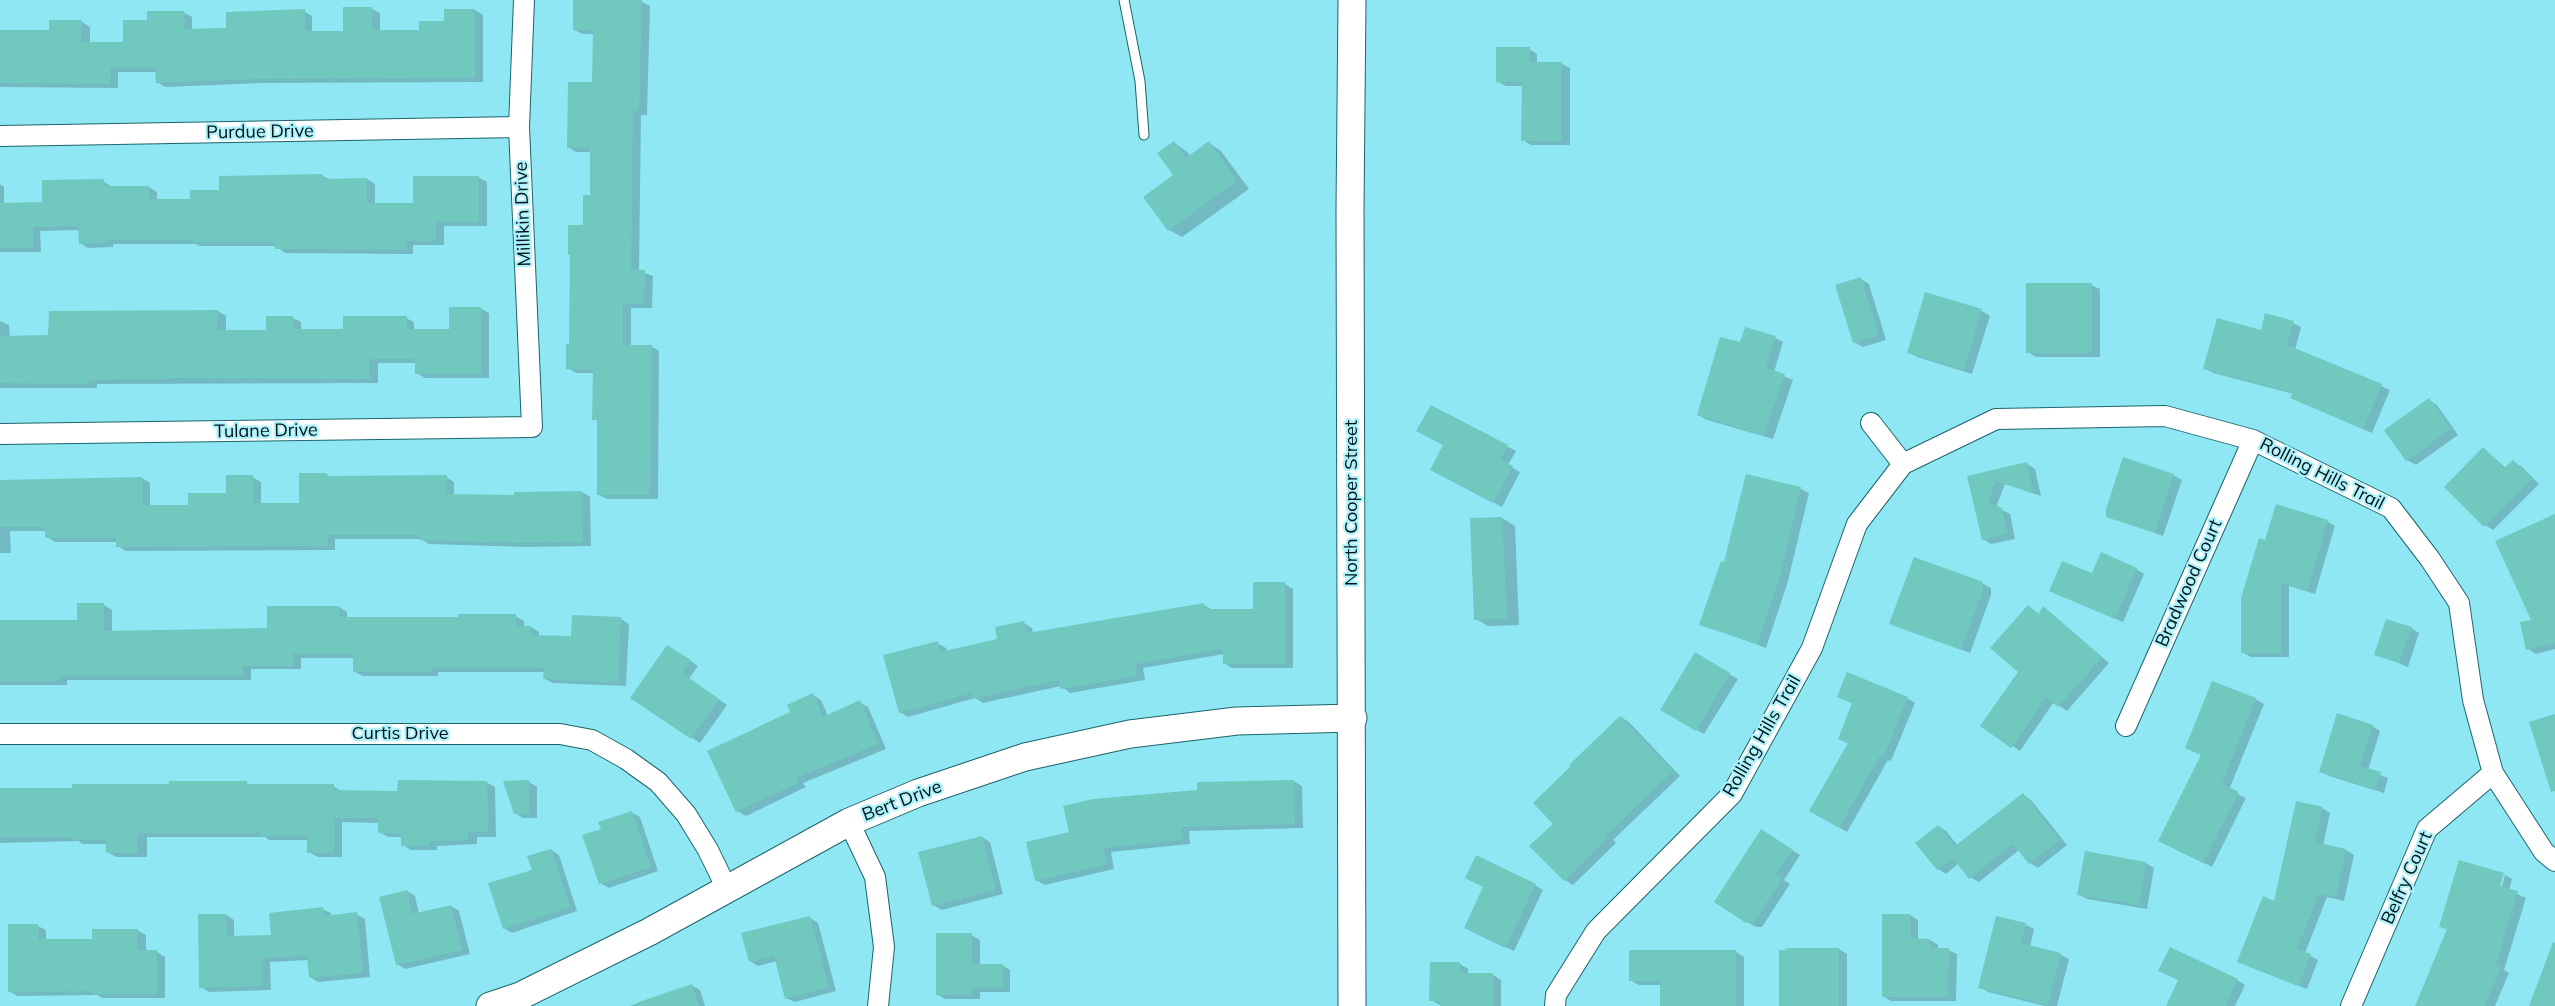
<!DOCTYPE html>
<html>
<head>
<meta charset="utf-8">
<style>
	body { margin:0 }
	canvas { display:block; background:#8fe7f3 }
</style>
</head>
<body>
<canvas width="2555" height="1006"></canvas>
<script>
const g = document.querySelector('canvas').getContext('2d');
g.lineJoin = 'round';
function fill(path, color) { g.fillStyle = color; g.fill(path, 'evenodd'); }
const toPath = rows => new Path2D(rows.map(r => 'M' + r).join(''));
function trace(path, color, width, dash) { g.strokeStyle = color; g.lineWidth = width; g.lineCap = dash ? 'butt' : 'round'; g.setLineDash(dash || []); g.stroke(path); }
function drawText(font, color, halo, rows, align = 'center') {
  g.font = font + ' Mulish,sans-serif'; g.lineWidth = 4.5; g.setLineDash([]); g.textBaseline = 'middle'; g.strokeStyle = halo; g.fillStyle = color; for (const [text, x, y, turn = 0] of rows) {
    g.save(); g.translate(x, y); g.rotate((+turn || 0) * Math.PI / 180); g.textAlign = isNaN(turn) ? turn : align; if (halo) g.strokeText(text, 0, 0); g.fillText(text, 0, 0); g.restore();
  }
}
const shadow = toPath([
	[575,0,626,0,642,2,650,6,647,115,641,115,639,271,653,276,652,308,631,308,631,346,651,346,659,351,658,499,607,499,599,495,599,422,594,419,594,373,576,373,568,368,584,227,591,196,592,152,576,152,568,147,594,84,594,34,583,34,574,30],
	[345,9,372,9,380,13,380,31,421,31,445,23,445,10,475,10,483,15,483,82,263,83,165,87,157,82,157,72,118,72,118,88,0,87,0,32,50,31,82,22,90,27,90,44,124,44,149,21,183,12,192,17,192,30,227,30,304,11,312,16,312,33,345,33],
	[1529,49,1537,54,1537,63,1562,64,1570,68,1570,145,1531,145,1523,140,1523,86,1506,86,1498,82],
	[1174,143,1186,151,1191,156,1209,143,1221,151,1249,189,1182,237,1169,230,1175,175],
	[323,176,331,180,367,179,375,184,375,204,414,204,478,177,487,182,487,226,444,226,444,245,413,245,413,254,285,253,276,246,200,246,196,244,113,244,113,247,88,248,80,243,80,230,40,231,41,252,0,252,0,184,4,187,4,204,43,203,103,181,112,187,149,187,157,192,157,200,192,200,221,192],
	[1861,279,1869,284,1886,340,1863,347,1854,342],
	[2091,285,2100,289,2100,357,2036,357,2028,352],
	[1926,294,1982,311,1990,316,1972,374,1917,357,1909,352],
	[480,308,489,313,489,378,425,378,417,373,417,363,378,363,378,383,97,384,97,388,0,388,0,321,9,325,10,338,50,337,218,311,226,316,226,332,267,332,293,318,301,322,301,331,344,331,406,318,414,322,414,331,450,331],
	[2293,323,2301,327,2295,350,2390,390,2372,433,2300,402,2292,398,2294,394,2213,373,2205,368,2262,332],
	[1775,338,1783,342,1774,372,1793,380,1773,439,1707,420,1698,415,1741,344],
	[2429,400,2437,405,2458,435,2416,465,2407,460,2386,430],
	[1431,407,1516,451,1508,465,1520,472,1502,507,1440,474,1445,445],
	[2484,449,2506,468,2513,462,2521,466,2539,484,2493,530,2485,525],
	[2027,464,2035,469,2041,496,2005,484,1996,507,2010,514,2015,539,1991,544,1983,539,1969,477],
	[326,474,332,478,446,477,454,482,454,496,516,497,582,492,590,497,591,546,525,547,429,544,421,539,335,539,335,550,126,551,118,546,118,542,55,542,47,537,47,531,10,531,11,553,0,553,0,482,142,478,150,483,150,506,190,506,227,495,252,477,261,482,261,505,301,505],
	[2173,475,2182,480,2163,536,2108,516],
	[1747,476,1801,489,1809,493,1788,581,1766,648,1701,624,1726,564],
	[2555,515,2555,649,2536,654,2528,649],
	[1502,518,1515,526,1519,625,1488,626,1476,619],
	[2327,521,2335,526,2315,594,2289,586,2289,657,2251,657,2242,652,2266,542],
	[2136,569,2144,574,2123,622,2059,595,2092,575],
	[1982,583,1991,588,1991,595,1970,653,1891,623],
	[1285,584,1293,589,1293,668,1232,668,1224,663,1224,654,1143,668,1145,680,1070,693,1061,686,983,703,975,698,908,717,900,712,937,643,946,648,947,652,999,640,1024,623,1032,628,1033,633,1204,605,1213,610,1254,610],
	[104,605,112,610,112,632,268,630,339,607,347,612,347,619,459,619,515,616,524,621,524,627,531,627,539,632,539,637,572,638,621,619,629,624,626,686,553,683,545,679,545,672,438,672,438,676,363,676,355,672,355,658,301,658,301,669,251,669,251,680,67,680,67,685,0,685,0,622,78,622],
	[2028,607,2041,615,2044,608,2051,613,2109,663,2067,711,2054,702,2020,751,1982,726,2020,672],
	[2411,628,2419,633,2408,667,2376,654],
	[676,651,698,666,689,679,727,705,700,743,632,698],
	[1695,654,1738,679,1704,734,1662,710],
	[813,695,821,700,828,716,859,702,868,707,886,749,803,783,806,787,746,816,737,811,792,712],
	[1839,696,1907,698,1915,703,1891,761,1888,760,1847,832,1811,811,1849,744,1839,739,1854,704],
	[2255,699,2264,704,2229,790,2246,798,2212,867,2168,845,2202,755,2186,748],
	[1621,717,1629,722,1680,776,1613,840,1616,843,1573,885,1565,880,1555,824],
	[2372,726,2380,731,2368,770,2388,778,2384,793,2329,776,2320,771],
	[1293,781,1302,786,1303,828,1189,831,1190,844,1111,852,1114,869,1045,885,1036,880,1071,833],
	[486,782,495,787,496,837,477,837,477,844,437,846,437,850,411,850,403,845,403,837,388,837,379,832,379,823,342,822,342,857,318,857,309,852,309,840,269,840,265,837,147,837,147,857,116,857,107,852,107,844,83,844,78,841,0,843,0,790,74,790,246,783,252,786,333,786,343,792,399,792],
	[529,782,537,787,537,818,523,818,515,813],
	[2023,795,2031,800,2067,845,2038,868,2030,863,2019,850,1979,882,1970,877,1959,863,1946,874,1938,869,1938,826,1946,831,1958,846],
	[2322,808,2330,813,2323,845,2346,850,2354,855,2344,901,2327,897,2305,953,2318,960,2307,989,2247,966],
	[631,812,640,817,658,871,609,888,600,883,603,830],
	[1770,836,1800,855,1784,880,1790,884,1762,927,1756,927,1747,922],
	[982,837,990,842,1003,894,942,910,933,905],
	[551,850,559,855,577,911,512,933,504,928,534,871],
	[2146,863,2154,868,2147,909,2087,899,2079,894],
	[2505,875,2512,879,2509,890,2526,898,2504,970,2509,973,2495,1006,2417,1006,2448,930,2441,926,2497,893,2500,894],
	[1535,885,1543,890,1514,951,1474,932,1485,887],
	[407,891,415,896,419,914,451,906,459,911,470,954,405,969,397,964],
	[322,909,331,913,331,917,356,914,365,919,370,977,318,982,310,977,308,960,270,962,271,990,209,992,201,987,226,915,234,920,234,937,272,936],
	[1910,915,1918,920,1918,940,1930,940,1938,945,1938,949,1948,950,1957,954,1956,1001,1891,1001,1883,996],
	[810,918,818,923,836,991,795,1002,786,998,777,961,758,966,750,961],
	[2026,925,2034,929,2030,947,2061,955,2069,959,2057,1006,2045,1006,1988,992,1980,987],
	[38,926,46,930,46,940,93,940,137,930,146,935,146,952,157,952,165,957,165,998,102,998,97,995,18,996,10,992],
	[971,935,980,940,980,965,1002,965,1010,970,1010,992,980,992,980,999,945,999,937,994],
	[1839,949,1847,954,1847,1006,1781,1006],
	[1736,952,1744,957,1744,1006,1661,1006,1661,985,1639,985,1630,980],
	[1460,964,1468,969,1468,975,1493,975,1501,980,1501,1006,1441,1006,1431,1000],
	[2180,980,2237,980,2245,985,2235,1006,2168,1006],
	[691,985,700,990,705,1006,630,1006]
]);
const building = toPath([
	[573,0,642,0,639,111,633,111,631,269,645,270,644,304,623,304,623,345,652,345,650,495,597,495,597,420,592,420,593,369,566,369,566,344,569,344,570,255,568,255,568,225,583,225,583,195,590,195,590,148,567,148,568,82,592,82,593,30,573,30],
	[343,7,372,7,372,30,419,30,419,21,444,21,444,9,475,9,475,78,253,79,156,83,155,68,110,68,110,84,0,83,0,30,49,30,49,20,82,20,82,42,123,42,123,20,147,20,147,11,184,11,184,29,226,28,226,12,305,9,305,31,343,31],
	[1496,47,1530,47,1530,62,1562,62,1562,141,1521,141,1522,82,1496,82],
	[1174,141,1186,158,1209,141,1237,181,1168,231,1143,197,1173,175,1157,153],
	[323,174,323,179,367,178,367,203,413,203,413,176,479,176,479,222,436,222,436,241,406,241,406,250,275,249,275,242,190,242,190,240,105,240,105,243,79,244,78,226,33,227,33,248,0,248,0,203,42,202,42,180,104,179,104,186,149,186,149,199,190,199,190,190,219,190,219,176],
	[1861,277,1879,335,1853,343,1835,285],
	[2026,283,2092,283,2092,353,2026,353],
	[1925,292,1982,309,1964,370,1907,353],
	[449,307,481,307,481,374,415,374,415,359,370,359,370,379,183,378,89,380,89,384,0,383,0,336,48,335,49,311,218,310,218,330,266,330,266,316,293,316,293,329,343,329,343,316,407,316,407,329,449,329],
	[2265,313,2294,321,2287,345,2382,384,2363,429,2290,398,2293,393,2203,369,2217,318,2261,330],
	[1745,327,1776,336,1766,368,1785,374,1764,436,1697,415,1720,337,1740,342],
	[2429,398,2451,429,2406,461,2384,430],
	[1431,405,1508,445,1500,460,1513,466,1493,503,1430,470,1443,445,1416,431],
	[2483,447,2504,468,2513,460,2532,479,2484,527,2444,487],
	[2123,457,2174,474,2155,533,2106,517,2106,509],
	[2027,462,2033,493,1996,481,1988,502,2002,508,2008,534,1982,540,1967,476],
	[299,473,327,473,327,476,447,475,446,494,514,495,514,492,582,491,583,542,515,543,419,540,420,535,327,535,328,546,116,547,116,538,45,538,45,527,0,527,0,480,142,477,142,505,188,505,188,493,226,493,226,475,253,475,253,503,299,503],
	[1746,474,1801,487,1780,576,1757,644,1699,625,1721,561,1724,562],
	[2276,504,2328,520,2307,591,2281,583,2281,653,2241,653,2241,598,2259,538,2265,540],
	[2555,514,2555,643,2526,650,2520,622,2531,620,2495,541],
	[1502,517,1507,618,1474,620,1470,518],
	[2101,552,2137,568,2115,619,2049,591,2062,561,2092,573],
	[1914,557,1983,582,1983,590,1961,650,1889,624],
	[1253,582,1285,582,1286,664,1223,664,1223,649,1135,664,1137,676,1060,689,1059,680,973,699,972,693,899,713,883,655,938,641,940,652,997,639,995,627,1024,621,1027,633,1204,603,1205,609,1253,609],
	[77,603,104,603,104,631,267,628,267,606,339,606,339,617,458,617,458,614,516,614,516,626,531,626,531,635,571,636,572,615,621,617,618,683,543,679,544,668,431,668,431,672,353,672,353,654,293,654,293,666,243,666,243,676,59,676,59,681,0,681,0,620,77,620],
	[2028,605,2039,614,2043,606,2102,657,2058,707,2046,697,2011,748,1980,726,2018,672,1990,648],
	[2386,619,2412,627,2399,663,2374,655],
	[667,645,691,660,682,673,719,699,691,739,630,698],
	[1695,652,1730,673,1696,731,1660,710],
	[1847,672,1908,697,1883,758,1879,757,1839,828,1809,811,1848,743,1838,739,1852,703,1837,697],
	[2212,681,2256,698,2222,784,2239,792,2203,863,2158,841,2201,755,2185,748],
	[813,693,823,717,860,700,878,744,796,778,798,783,736,812,707,751,790,712,787,705],
	[2337,713,2373,725,2360,766,2381,772,2375,789,2319,772],
	[2555,714,2555,791,2551,792,2529,722],
	[1620,716,1673,771,1606,835,1608,837,1564,881,1529,846,1553,824,1533,803,1571,766,1569,765],
	[398,780,487,781,488,832,468,832,468,840,429,841,429,846,401,846,401,833,378,833,378,818,334,818,334,853,307,853,307,836,259,836,259,833,138,833,138,853,106,853,106,840,72,840,72,837,0,837,0,788,72,788,72,784,169,784,169,781,247,781,247,784,334,784,334,790,397,791],
	[529,780,529,814,514,814,503,781],
	[1294,780,1295,824,1181,827,1183,840,1103,848,1107,864,1035,881,1026,842,1069,832,1063,806,1093,799,1197,790,1197,782],
	[2023,793,2060,840,2029,864,2013,844,1969,879,1953,858,1937,870,1915,843,1938,825,1955,846],
	[2296,801,2323,807,2315,842,2346,849,2336,897,2319,894,2297,949,2311,954,2298,986,2237,962,2263,896,2274,901],
	[632,811,651,867,599,884,582,835,601,829,598,822],
	[1761,829,1793,850,1776,874,1782,879,1753,923,1746,923,1714,902],
	[982,836,996,890,932,906,918,852],
	[551,849,570,907,503,929,488,883,532,870,527,856],
	[2085,851,2146,862,2139,905,2077,895],
	[1476,855,1536,884,1505,948,1464,928,1483,887,1465,878],
	[2459,860,2504,873,2500,886,2518,891,2496,965,2501,967,2485,1006,2415,1006,2447,929,2439,927],
	[407,890,412,914,451,905,462,950,396,965,379,897],
	[323,907,324,916,357,912,363,973,309,978,307,956,262,958,263,986,199,988,198,914,226,914,227,936,271,935,269,913],
	[1882,914,1910,914,1910,938,1930,939,1930,948,1949,948,1948,997,1882,997],
	[810,916,829,987,785,999,774,956,749,962,741,933],
	[1996,916,2026,923,2021,943,2061,953,2048,1005,1978,988],
	[8,924,38,924,38,939,92,939,92,929,138,929,138,950,157,950,157,994,92,994,92,991,8,992],
	[936,933,972,933,972,964,1003,964,1003,988,972,988,972,995,936,995],
	[2553,942,2555,943,2555,1006,2529,1006],
	[2170,947,2238,979,2225,1006,2166,1006,2178,980,2158,971],
	[1784,948,1839,948,1839,1006,1779,1006,1779,950,1788,950],
	[1629,950,1736,950,1736,1006,1660,1006,1660,981,1629,981],
	[1430,962,1460,962,1460,973,1493,973,1493,1006,1440,1006,1440,1001,1429,1001],
	[692,984,699,1006,636,1006,636,1003]
]);
const lane = toPath([
	[1124,0,1140,81,1144,135]
]);
const street = toPath([
	[0,136,519,127],
	[1871,423,1903,464],
	[0,434,532,427,519,127,524,0],
	[2126,726,2253,440],
	[0,734,560,734,592,740,626,759,658,782,686,814,708,850,727,889],
	[849,822,875,877,884,947,878,1006],
	[1555,1006,1556,995,1596,931,1732,794,1812,648,1857,524,1903,464,1996,419,2165,416,2253,440,2391,508,2430,559,2459,603,2473,700,2493,773,2544,852,2555,861],
	[2351,1006,2427,829,2493,773]
]);
const secondary = toPath([
	[490,1006,520,996,649,932,849,822,918,793,1025,757,1130,734,1237,721,1353,718],
	[1352,1006,1350,209,1352,0]
]);
const streetNames = [
	["Purdue Drive",260,132,-1],
	["Millikin Drive",523,214,-92],
	["Tulane Drive",266,431,-1],
	["Rolling Hills Trail",2322,474,27],
	["North Cooper Street",1352,503,-90],
	["Bradwood Court",2189,583,-66],
	["Curtis Drive",400,734],
	["Rolling Hills Trail",1762,736,-60],
	["Bert Drive",902,801,-21],
	["Belfry Court",2407,878,-66]
];
fill(shadow, '#0003');
fill(building, '#71c8bf');
trace(lane, '#1d646c', 11);
trace(street, '#1d646c', 22);
trace(secondary, '#1d646c', 29);
trace(lane, '#fff', 9);
trace(street, '#fff', 20);
trace(secondary, '#fff', 27);
drawText('18px', '#001115', '#adf1fb', streetNames);
</script>
</body>
</html>
